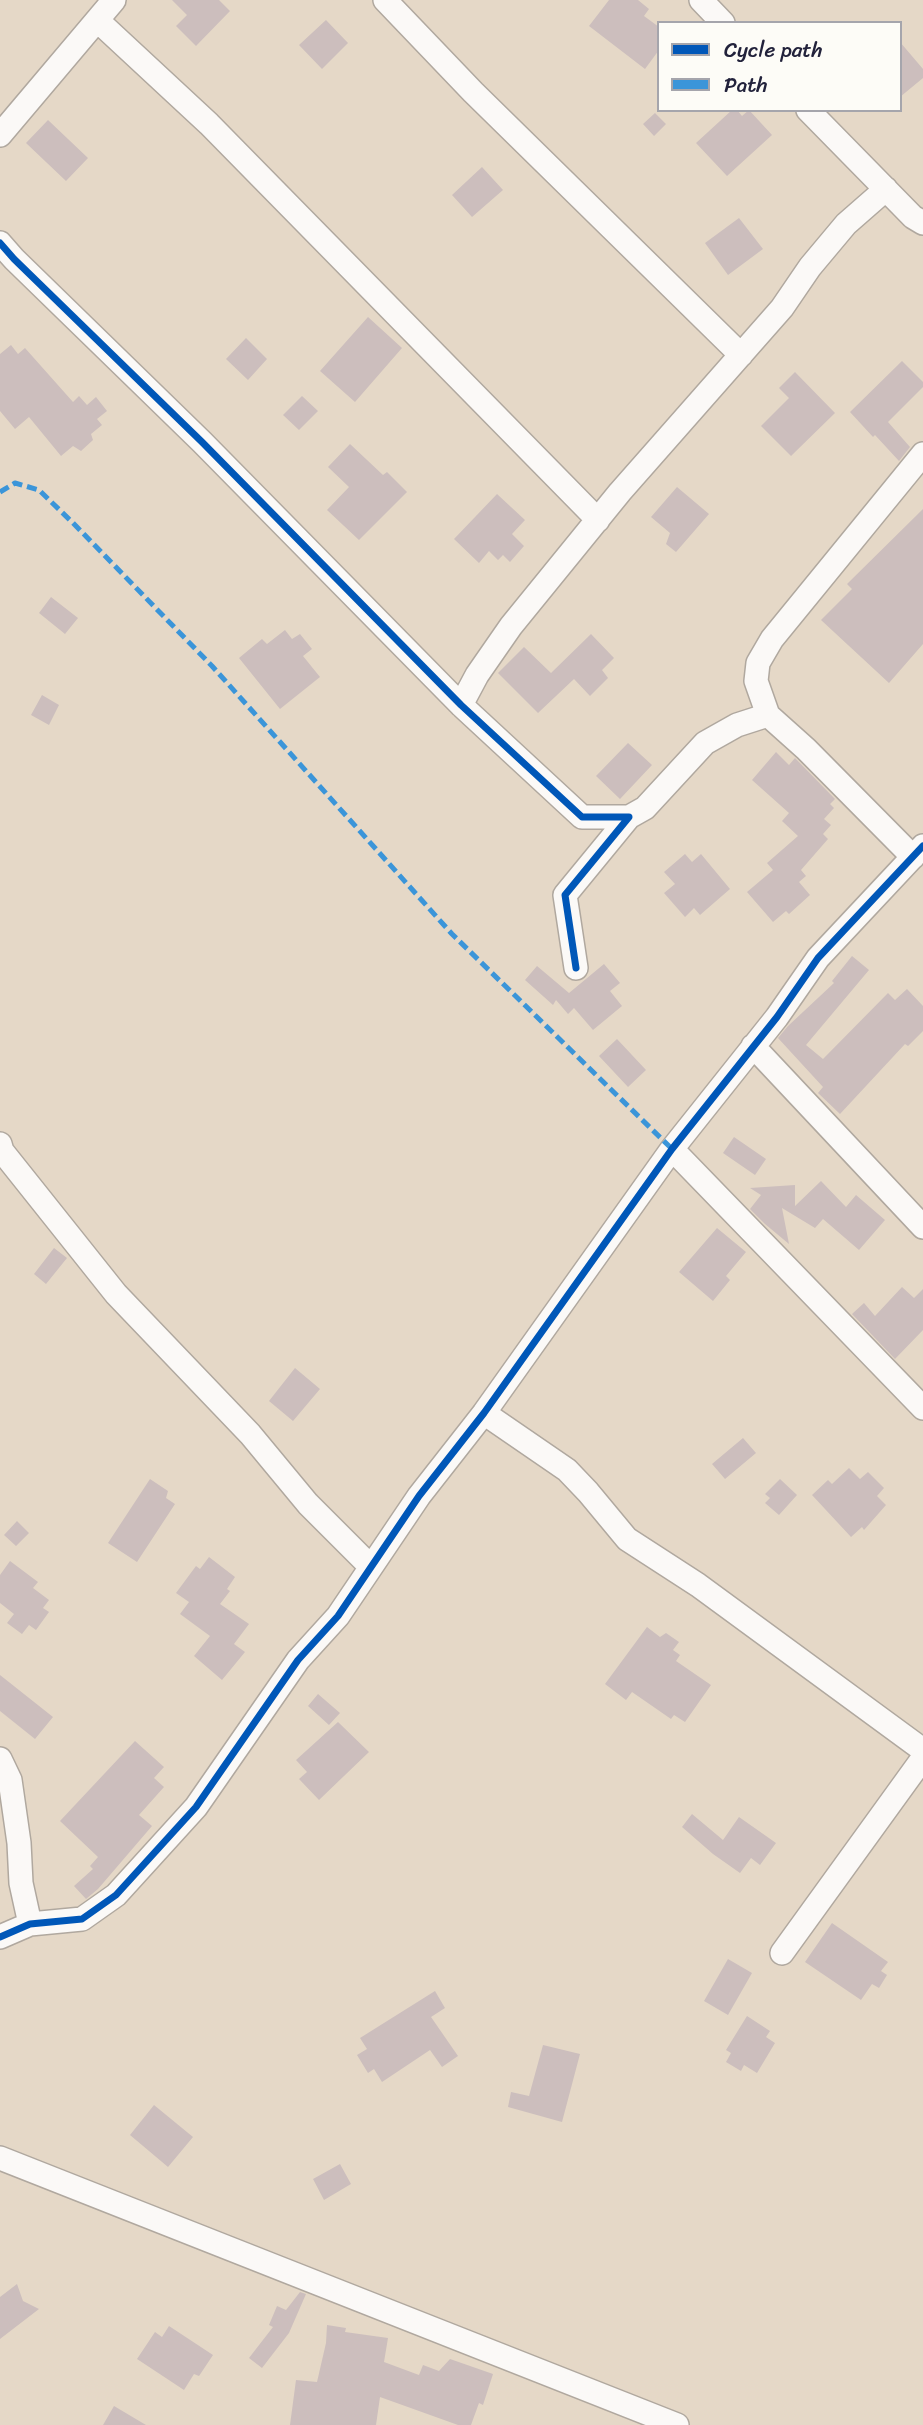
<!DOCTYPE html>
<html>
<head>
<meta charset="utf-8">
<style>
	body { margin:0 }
	#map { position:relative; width:923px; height:2425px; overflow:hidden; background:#e5d8c7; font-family:Sriracha,sans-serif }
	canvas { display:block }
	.legend { position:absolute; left:657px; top:21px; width:245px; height:91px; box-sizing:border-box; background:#fdfcf7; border:2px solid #a5a5ac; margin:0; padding:9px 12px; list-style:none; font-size:21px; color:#22223b }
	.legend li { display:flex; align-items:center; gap:14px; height:35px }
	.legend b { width:35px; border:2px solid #a5a5ac }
</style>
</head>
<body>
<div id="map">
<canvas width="923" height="2425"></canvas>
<ul class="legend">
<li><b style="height:9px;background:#0057b8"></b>Cycle path</li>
<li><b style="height:9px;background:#3b95d9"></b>Path</li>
</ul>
</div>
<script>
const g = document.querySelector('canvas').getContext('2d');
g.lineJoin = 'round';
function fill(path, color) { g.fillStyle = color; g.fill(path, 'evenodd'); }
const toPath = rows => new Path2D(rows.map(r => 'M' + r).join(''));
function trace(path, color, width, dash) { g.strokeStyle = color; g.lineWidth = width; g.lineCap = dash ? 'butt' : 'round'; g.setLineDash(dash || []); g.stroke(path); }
const building = toPath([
	[172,0,219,0,230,11,196,46,176,26,187,15],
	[609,0,638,0,649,9,644,16,659,27,659,50,645,69,589,26],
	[326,20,348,43,322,69,299,45],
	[900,42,923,69,923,78,900,97],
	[732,110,737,110,742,116,749,110,772,135,727,176,696,143],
	[655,113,666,124,654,136,643,124],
	[48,120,88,158,66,181,26,143],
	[482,167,503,190,472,217,452,195],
	[739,218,763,249,728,275,705,243],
	[368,317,402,348,355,402,320,371],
	[246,338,267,359,248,380,226,359],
	[11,345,18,354,25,348,73,402,79,396,87,405,96,397,107,411,97,419,102,425,91,434,93,440,81,451,73,446,61,456,29,417,15,429,0,411,0,354],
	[902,361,923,382,923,387,888,422,910,447,899,461,875,435,873,437,850,412],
	[795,372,835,413,791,456,761,426,789,398,779,388],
	[302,396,318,411,299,430,283,415],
	[350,444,383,475,387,472,407,492,359,540,327,510,349,487,328,467],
	[677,487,709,514,676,552,666,544,670,533,651,517],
	[497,494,525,520,512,534,524,546,510,562,503,555,498,560,489,551,479,563,454,539],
	[923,509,923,644,889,683,821,620,852,589,847,584],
	[51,597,78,618,65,634,39,613],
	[285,630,292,639,300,634,312,649,303,656,320,677,280,709,239,658,262,639,267,644],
	[591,634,614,658,602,670,608,678,590,696,574,679,538,713,498,673,524,647,551,673],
	[42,695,59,705,49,725,31,715],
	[628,743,652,765,620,799,596,776],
	[776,752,789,765,795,758,835,799,830,804,834,808,824,819,831,825,823,834,828,839,801,870,806,876,799,882,810,895,789,914,786,911,773,922,747,892,773,870,767,863,798,836,782,821,789,813,752,780],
	[685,854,692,862,701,854,730,889,700,915,694,908,685,917,664,893,675,884,664,872],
	[852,956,869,970,806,1045,823,1059,888,993,895,1000,907,989,923,1006,923,1031,908,1046,905,1044,840,1114,818,1093,823,1087,778,1038,788,1026,834,983,832,981],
	[604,964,620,983,610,991,622,1006,593,1030,574,1008,568,1014,556,1000,553,1005,525,980,537,966,569,993],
	[617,1039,646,1070,628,1087,599,1056],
	[734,1137,766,1159,755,1175,723,1153],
	[821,1181,846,1207,856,1195,885,1220,859,1250,823,1219,815,1228,782,1208,789,1244,765,1224,750,1209,761,1195,750,1188,795,1185,795,1206],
	[717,1228,746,1252,726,1276,730,1280,713,1301,679,1272],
	[54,1248,67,1258,46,1284,34,1274],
	[902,1287,914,1298,923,1289,923,1330,895,1359,852,1314,864,1303,875,1316],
	[295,1368,320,1389,293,1421,269,1401],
	[743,1438,756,1453,725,1479,712,1464],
	[849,1468,860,1479,868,1472,884,1488,877,1496,886,1505,864,1530,862,1527,851,1537,812,1495,828,1480,832,1484],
	[150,1479,168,1491,166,1498,175,1504,137,1562,108,1543],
	[780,1479,797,1495,779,1515,765,1503,770,1498,765,1494],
	[17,1521,29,1533,16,1546,4,1535],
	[209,1557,235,1577,227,1589,230,1591,220,1604,249,1624,234,1644,245,1652,222,1680,194,1656,210,1636,180,1614,189,1602,176,1593,196,1566,200,1569],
	[10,1561,38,1582,33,1588,49,1600,43,1608,49,1612,36,1630,29,1625,22,1634,7,1623,14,1614,0,1603,0,1575],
	[647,1627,660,1637,666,1633,679,1642,673,1650,680,1655,676,1661,711,1685,685,1722,674,1715,671,1719,632,1692,626,1700,605,1684],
	[0,1675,53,1717,35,1739,0,1711],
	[318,1694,340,1713,329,1725,308,1706],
	[338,1722,369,1752,319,1800,299,1779,307,1772,296,1760],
	[135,1741,164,1767,154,1778,164,1787,139,1815,152,1826,98,1889,86,1899,74,1886,93,1869,90,1866,98,1857,60,1821],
	[692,1814,723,1840,739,1817,776,1843,760,1865,751,1858,740,1873,713,1854,682,1827],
	[832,1923,888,1962,881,1971,887,1975,879,1988,872,1984,861,2000,805,1962],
	[728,1959,752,1973,728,2015,704,2001],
	[435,1991,445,2008,431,2017,458,2056,442,2067,430,2050,382,2082,374,2069,368,2073,357,2055,367,2049,360,2038],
	[747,2016,770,2031,766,2037,775,2043,757,2073,744,2065,741,2071,726,2062,731,2053,726,2050],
	[543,2045,580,2054,562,2122,508,2107,511,2092,529,2096],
	[154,2105,193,2137,168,2167,130,2135],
	[340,2164,351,2184,324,2200,313,2179],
	[17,2284,23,2301,39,2309,0,2339,0,2297],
	[300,2292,306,2294,289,2333,262,2368,249,2358,273,2327,269,2325,277,2306,286,2310],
	[327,2325,346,2328,345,2332,388,2338,384,2362,419,2375,423,2365,439,2371,450,2359,493,2374,483,2405,479,2403,471,2425,458,2425,380,2397,376,2425,290,2425,296,2380,317,2382,326,2343],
	[169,2326,213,2355,199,2376,194,2374,184,2390,137,2359,155,2332,162,2337],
	[114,2406,146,2425,103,2425]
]);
const minor = toPath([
	[385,0,473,92,741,355],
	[701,0,723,23],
	[97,20,209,124,598,520],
	[808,110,913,217,923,223],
	[0,135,114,0],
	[0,243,14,259,202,442,461,705,582,817,629,817,565,895,576,968],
	[461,705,477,675,511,626,620,492,782,308,810,267,846,224,886,189],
	[768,715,756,681,758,663,772,639,923,454],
	[629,817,645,808,705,743,737,725,768,715,806,749,913,857],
	[753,1046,923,1227],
	[0,1144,2,1151,116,1294,250,1434,308,1504,371,1567],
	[672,1149,923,1408],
	[484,1413,567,1470,588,1492,627,1539,698,1585,923,1750],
	[0,1759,10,1780,19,1843,21,1883,30,1924],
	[0,1937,30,1924,82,1919,116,1895,196,1807,298,1660,338,1616,419,1496,484,1413,672,1149,777,1017,818,958,923,846],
	[782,1953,923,1758],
	[0,2158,677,2425]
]);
const quiet = toPath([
	[0,492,15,483,39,490,73,523,212,666,452,934,672,1149]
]);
const cycleway = toPath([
	[0,243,14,259,202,442,461,705,582,817,629,817,565,895,576,968],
	[0,1937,30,1924,82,1919,116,1895,196,1807,298,1660,338,1616,419,1496,484,1413,672,1149,777,1017,818,958,923,846]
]);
fill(building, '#ccbebd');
trace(minor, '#b0a89f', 26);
trace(minor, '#fbf9f7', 23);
trace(quiet, '#3b95d9', 5, [10, 5]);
trace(cycleway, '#0057b8', 7);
</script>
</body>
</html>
